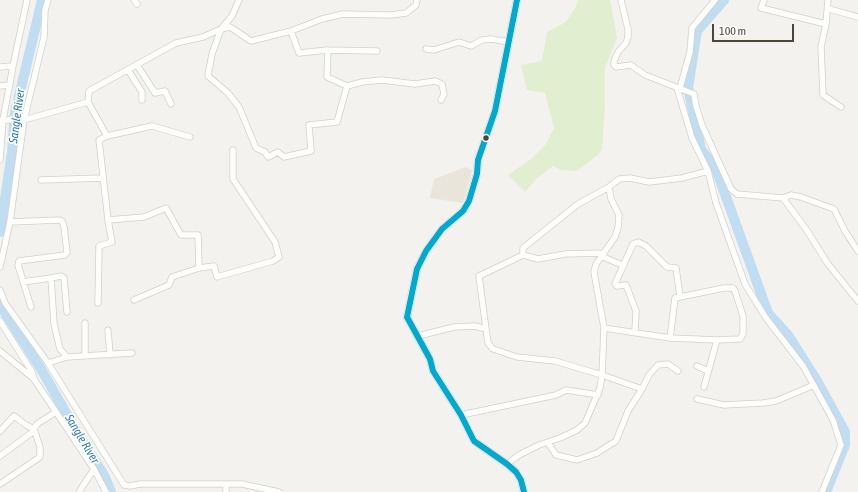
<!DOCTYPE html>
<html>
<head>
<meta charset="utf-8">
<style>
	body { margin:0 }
	#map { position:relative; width:858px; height:492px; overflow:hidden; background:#f4f2ee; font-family:"Asap Condensed",sans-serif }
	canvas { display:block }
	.scale { position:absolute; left:712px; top:24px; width:82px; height:18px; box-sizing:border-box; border:2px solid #4b4439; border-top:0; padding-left:5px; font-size:12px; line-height:14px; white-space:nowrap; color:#4b4439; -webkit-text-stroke:3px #fff; paint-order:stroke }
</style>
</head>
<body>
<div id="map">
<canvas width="858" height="492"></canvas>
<div class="scale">100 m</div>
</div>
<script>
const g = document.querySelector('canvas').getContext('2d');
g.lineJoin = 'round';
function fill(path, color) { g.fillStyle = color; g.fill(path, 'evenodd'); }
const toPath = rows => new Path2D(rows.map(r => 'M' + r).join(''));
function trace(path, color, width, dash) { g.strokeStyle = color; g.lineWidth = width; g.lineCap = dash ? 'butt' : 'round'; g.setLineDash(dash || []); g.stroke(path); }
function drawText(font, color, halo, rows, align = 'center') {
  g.font = font + ' "Asap Condensed",sans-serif'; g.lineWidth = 3.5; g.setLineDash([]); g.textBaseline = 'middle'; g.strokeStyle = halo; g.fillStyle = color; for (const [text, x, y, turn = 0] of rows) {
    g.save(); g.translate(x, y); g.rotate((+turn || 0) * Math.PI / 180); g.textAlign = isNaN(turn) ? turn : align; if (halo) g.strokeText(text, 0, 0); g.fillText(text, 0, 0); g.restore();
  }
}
const education = toPath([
	[466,167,472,170,466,195,462,203,430,198,434,179]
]);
const green = toPath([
	[578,0,610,0,617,38,605,68,605,106,602,149,598,155,577,171,561,170,553,166,536,179,525,192,508,175,531,159,546,144,554,128,545,93,527,90,521,65,542,61,547,32,566,22,576,7]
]);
const river = toPath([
	[724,0,697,31,688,88,701,149,716,169,768,313,788,335,817,381,845,432,845,445,826,492],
	[0,232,12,152,15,113,42,0],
	[0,305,41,369,78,434,105,477,111,492]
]);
const minor = toPath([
	[134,0,137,4],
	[239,0,232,16,221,29,212,54,208,76,228,93,239,107,256,148,265,152,268,157,278,152,284,157,311,151,309,125,337,122,347,86,327,77,328,50,377,51],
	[621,0,628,29,628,37,626,43,618,52,614,61,614,65,616,67,631,65,645,75,694,94,696,106,702,125,731,189,737,194,783,198,806,229,828,264,858,301],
	[764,0,761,8,826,24,828,0],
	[829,9,858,17],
	[826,24,821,47,823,95,841,107],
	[291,31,299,53,328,50],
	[426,49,434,50,459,42,471,46,482,40,491,39,509,42],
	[137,65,155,93,165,91,171,104],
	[0,67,13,66],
	[128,70,142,92,142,100],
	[0,86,10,85],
	[347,86,362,82,382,80,415,84,435,81,442,84,444,94,441,100],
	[677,88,692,138,708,171,716,203,745,284,766,318,803,366,833,420,841,445,822,492],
	[680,88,690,52,692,28,715,0],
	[0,120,24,120,88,102],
	[107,136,152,126,190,137],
	[233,150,233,179,275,242,279,257,273,261,217,277,214,266,199,268,198,235,181,235,166,208,144,217,108,220,99,140,107,136,88,102,89,91,176,43,203,37,221,29,230,27,251,41,291,31,322,19,343,14,391,15,406,13,416,5,417,0],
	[0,160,3,120,13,66,27,0],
	[41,180,102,178],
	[783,198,791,195,801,197,834,209,845,231,858,251],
	[10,222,59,220,62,221,64,227,67,252,65,255,19,261,18,265,31,307],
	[523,255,538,259,565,254,604,253],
	[601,256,622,265],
	[0,267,10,222,24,120,44,37,45,10,48,0],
	[51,278,61,276,64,278,67,312],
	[23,282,51,278,54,324,60,349,67,357],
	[0,290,5,303,48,363,124,485,130,486,140,484,242,484,279,492],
	[134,300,169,285,172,277,199,268],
	[98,303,99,246,112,242,108,220],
	[0,321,32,372,34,379],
	[604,328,670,338,717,340,740,339,743,334,743,316,735,291,733,288,724,288,675,298,670,338],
	[486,329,479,276,523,255,523,248,578,204,609,187,619,179,630,178,649,182,682,178,708,171],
	[108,330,110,355],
	[635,331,636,311,626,285,617,286,615,284,633,244,638,242,646,246,667,267,676,268,680,296],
	[418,336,454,327,475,326,486,329,488,343,493,349,517,357,555,361,602,375,604,328,594,272,596,264,615,237,618,228,619,215,611,199,609,187],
	[0,351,34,379,94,469,106,492],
	[85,356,85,323],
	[48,363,67,357,132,353],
	[697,366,708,371],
	[704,387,717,340],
	[697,399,724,405,763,403,776,401,814,385],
	[461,415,556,395,566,390,598,395],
	[0,431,14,416,26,425,34,429],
	[548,443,556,455,577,460,597,453,616,441,628,411,642,389],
	[0,456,34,431],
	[507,464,519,455,539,445,560,438,577,430,585,423,600,388,602,375,642,389,649,375,658,365,668,364,678,371],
	[0,484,40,457,40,447,34,429,37,424,56,412],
	[79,492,94,469],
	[226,492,226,484]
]);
const tertiary = toPath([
	[517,0,495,111,478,160,477,174,469,201,463,211,442,229,426,251,417,269,407,317,430,359,433,371,461,415,474,441,507,464,516,472,521,480,524,492]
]);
const bus1 = toPath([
	[517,0,495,111,478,160,477,174,469,201,463,211,442,229,426,251,417,269,407,317,430,359,433,371,461,415,474,441,507,464,516,472,521,480,524,492]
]);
const markers = [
	[486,138,3.5,"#4b4439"]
];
const waterNames = [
	["Sangle River",17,116,-82],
	["Sangle River",82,439,59]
];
fill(education, '#eae5da');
fill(green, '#e1eecf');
trace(river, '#c0ddf1', 10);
trace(minor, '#d2d0cb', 7);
trace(tertiary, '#d2d0cb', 8);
trace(minor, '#fdfdfc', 5.5);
trace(tertiary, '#fdfdfc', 7);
trace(bus1, '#00a9ce', 6);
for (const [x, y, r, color] of markers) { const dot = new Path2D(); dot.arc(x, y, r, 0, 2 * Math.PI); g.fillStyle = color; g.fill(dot); trace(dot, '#fff', 1.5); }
drawText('italic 12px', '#2e7ab2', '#fff', waterNames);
</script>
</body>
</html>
